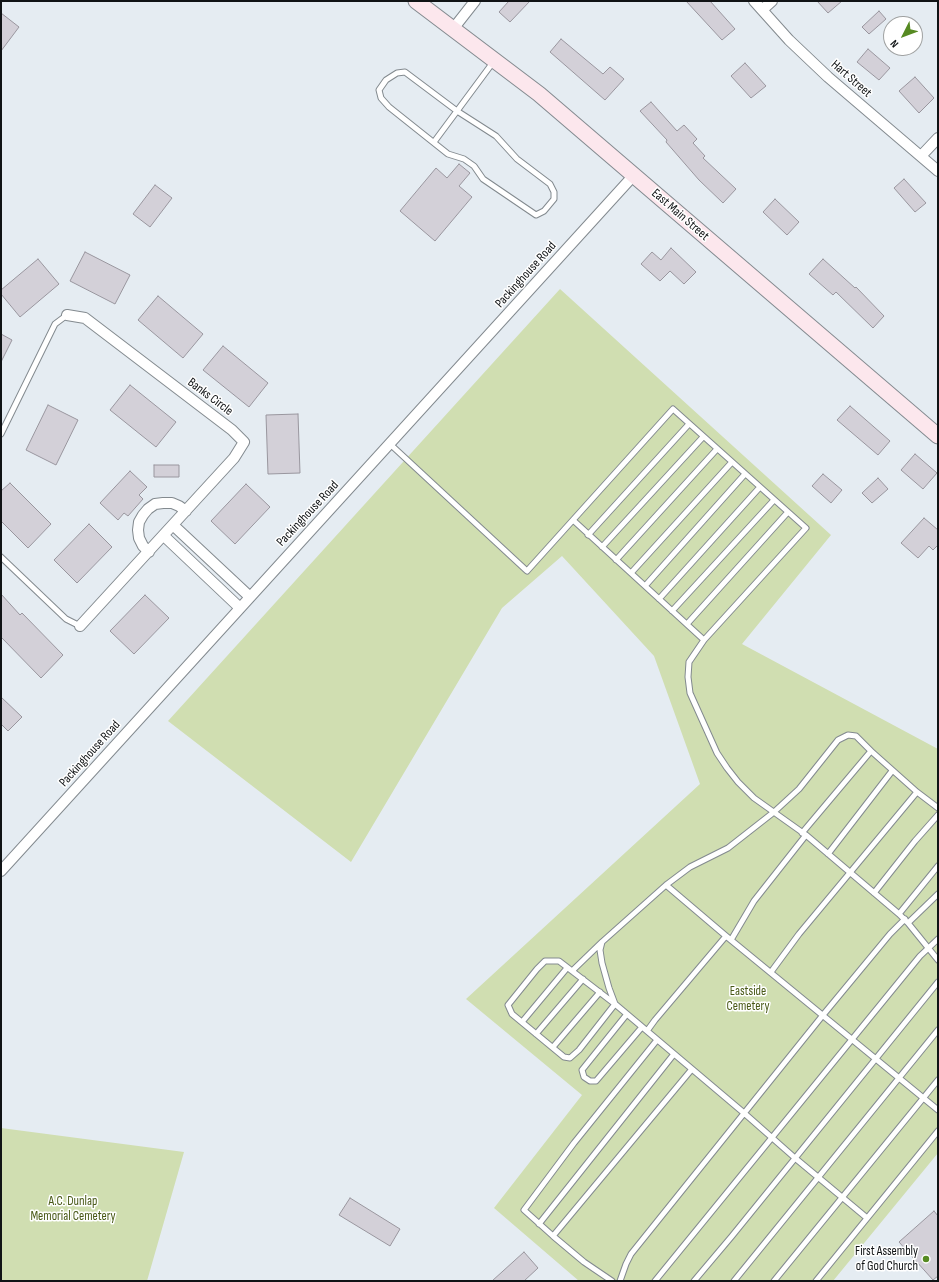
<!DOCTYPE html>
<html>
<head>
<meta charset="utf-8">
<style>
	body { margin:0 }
	#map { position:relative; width:939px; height:1282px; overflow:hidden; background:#e5ecf2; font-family:"Sofia Sans Condensed",sans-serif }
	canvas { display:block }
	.frame { position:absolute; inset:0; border:2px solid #101315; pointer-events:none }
	.north { position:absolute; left:883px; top:16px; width:40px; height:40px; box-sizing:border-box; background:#fff; border:1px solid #9fa1a1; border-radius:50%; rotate:228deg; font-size:11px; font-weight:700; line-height:16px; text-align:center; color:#101315 }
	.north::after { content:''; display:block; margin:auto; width:14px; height:18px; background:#568a22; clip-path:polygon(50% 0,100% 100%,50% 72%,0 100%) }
</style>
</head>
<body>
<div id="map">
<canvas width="939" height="1282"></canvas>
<div class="frame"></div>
<div class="north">N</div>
</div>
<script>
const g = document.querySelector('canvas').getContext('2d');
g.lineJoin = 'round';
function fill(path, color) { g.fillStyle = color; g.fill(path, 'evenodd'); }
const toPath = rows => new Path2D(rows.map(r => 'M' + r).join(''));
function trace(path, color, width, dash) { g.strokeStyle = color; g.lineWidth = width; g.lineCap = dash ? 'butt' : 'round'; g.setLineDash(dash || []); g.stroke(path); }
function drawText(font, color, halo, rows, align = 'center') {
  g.font = font + ' "Sofia Sans Condensed",sans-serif'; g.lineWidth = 3; g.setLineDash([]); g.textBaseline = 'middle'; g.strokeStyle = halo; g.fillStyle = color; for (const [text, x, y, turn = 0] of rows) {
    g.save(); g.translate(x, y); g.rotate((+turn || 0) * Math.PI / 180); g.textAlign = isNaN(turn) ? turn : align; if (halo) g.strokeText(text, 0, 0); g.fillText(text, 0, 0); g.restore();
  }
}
const green = toPath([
	[560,289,831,535,742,644,938,749,938,1153,833,1281,579,1281,494,1208,582,1095,466,999,700,784,654,656,562,556,502,608,351,862,168,721],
	[1,1128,184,1152,147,1281,1,1281]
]);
const building = toPath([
	[509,1,530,1,510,22,499,12,509,1],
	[686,1,710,1,735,29,722,40,686,1],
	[817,1,842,1,828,13,817,1],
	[879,11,886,19,869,34,862,27,879,11],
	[1,13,19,27,1,51,1,13],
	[561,39,603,74,610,67,624,79,605,100,550,52,561,39],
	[868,49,890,68,879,80,857,62,868,49],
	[745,63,766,86,751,98,731,76,745,63],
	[915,77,934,98,919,113,899,91,915,77],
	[651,102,677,131,684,125,697,139,693,143,705,156,703,158,736,189,723,203,699,180,666,142,667,140,640,111,651,102],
	[459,164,470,173,459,186,472,197,435,241,400,211,436,168,447,178,459,164],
	[904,179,926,203,915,212,894,188,904,179],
	[155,185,172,198,150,227,133,214,155,185],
	[775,199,799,222,787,235,763,212,775,199],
	[671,248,696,272,684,284,670,271,660,281,641,264,652,252,661,260,671,248],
	[85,252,130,275,115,304,70,281,85,252],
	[38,259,59,284,20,317,1,294,1,290,38,259],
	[823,259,855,288,856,287,884,316,873,328,836,292,833,295,809,274,823,259],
	[158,296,203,334,183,358,138,320,158,296],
	[1,334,12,340,1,362,1,334],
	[223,346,268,383,249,407,203,370,223,346],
	[130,385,176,422,156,447,110,410,130,385],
	[48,405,78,420,56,465,26,450,48,405],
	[850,406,890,441,878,455,837,420,850,406],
	[298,414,300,473,268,474,266,415,298,414],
	[915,454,937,473,923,489,901,470,915,454],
	[154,465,179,465,179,477,154,477,154,465],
	[130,471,147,487,139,495,143,499,128,516,124,513,118,520,100,503,130,471],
	[823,474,842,490,831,503,812,486,823,474],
	[878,478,888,489,872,503,862,493,878,478],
	[10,483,51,524,28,548,1,521,1,491,10,483],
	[246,484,270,507,235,544,211,521,246,484],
	[924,518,938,530,938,545,933,550,929,546,918,558,901,543,924,518],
	[89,524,112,547,77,583,54,560,89,524],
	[1,594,20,615,22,613,63,655,41,678,1,637,1,594],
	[145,595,169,618,134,654,110,631,145,595],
	[1,697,22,717,8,731,1,724,1,697],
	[350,1198,400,1229,390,1246,339,1215,350,1198],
	[934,1211,938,1216,938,1276,933,1280,899,1242,934,1211],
	[524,1252,538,1268,524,1281,492,1281,524,1252]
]);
const lane = toPath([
	[434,142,457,111,405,72,397,73,386,80,379,90,381,98,389,107,448,154,464,159,474,166,483,179,536,215,544,211,554,199,554,192,550,184,517,159,496,136,457,111,494,61],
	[1,434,55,324,67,315],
	[390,444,527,571,673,409,806,528,704,640],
	[573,520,704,640,689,662,688,677,690,693,717,753,727,768,738,782,754,798,806,835,899,914,908,923,938,960],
	[588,535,689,424],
	[602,547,703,437],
	[1,557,66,619,80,626],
	[616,560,717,449],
	[631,573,732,462],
	[645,586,745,474],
	[659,599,760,487],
	[672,611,774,500],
	[687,624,788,512],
	[802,833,871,751,917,792,938,808],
	[828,854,892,771],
	[666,885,726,936,938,1110],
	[874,893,915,841,938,815],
	[899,914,938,866],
	[908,923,938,894],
	[726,936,655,1020,647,1031,744,1113,795,1158,867,1218],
	[731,940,754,901,806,835],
	[602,942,600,950,602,963,609,988,615,1004,579,1050,570,1058,564,1057,512,1014,508,1005,537,969,545,961,559,961,615,1004,647,1031],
	[572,971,602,942,666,885,690,867,728,848,774,812,799,789,838,740,848,735,856,736,871,751],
	[771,972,799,934,917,792],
	[627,1014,582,1070,584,1077,590,1081,596,1081,642,1027],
	[522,1022,567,968],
	[536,1034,583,979],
	[553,1047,600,992],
	[539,1224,674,1054],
	[553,1236,692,1069],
	[612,1281,584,1262,553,1236,524,1210,574,1143,657,1040],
	[620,1281,626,1264,631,1254,823,1015,890,934,905,919],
	[655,1281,920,956,938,939],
	[694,1281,732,1236,938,982],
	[734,1281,938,1030],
	[774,1281,938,1080],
	[816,1281,938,1131]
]);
const street = toPath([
	[754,1,789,40,828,77,938,171],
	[762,10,772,1],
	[453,29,475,1],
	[921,156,938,138],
	[67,315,85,318,232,430,244,442,234,458,80,626],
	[173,525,250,597],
	[164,536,240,608],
	[149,552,143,546,139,538,138,530,139,522,143,515,148,509,155,504,163,503,172,503,179,506,186,511],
	[1,871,634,175]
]);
const secondary = toPath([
	[416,1,539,94,938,436]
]);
const markers = [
	[926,1259,4,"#568a22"]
];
const streetNames = [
	["Hart Street",851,79,41],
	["East Main Street",680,215,41],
	["Packinghouse Road",526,275,-48],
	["Banks Circle",210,397,37],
	["Packinghouse Road",308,514,-47],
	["Packinghouse Road",90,754,-48]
];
const parkNames = [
	["Eastside",748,992],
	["Cemetery",748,1007],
	["A.C. Dunlap",73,1202],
	["Memorial Cemetery",73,1217]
];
const poiNames = [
	["First Assembly",918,1252],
	["of God Church",918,1267]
];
fill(green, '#d0deb1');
fill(building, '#d3d0d8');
trace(building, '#99969e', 1);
trace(lane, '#838a8f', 7);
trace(street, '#838a8f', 12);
trace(secondary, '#838a8f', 17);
trace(lane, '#fff', 5);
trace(street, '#fff', 10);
trace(secondary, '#fce7ed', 15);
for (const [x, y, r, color] of markers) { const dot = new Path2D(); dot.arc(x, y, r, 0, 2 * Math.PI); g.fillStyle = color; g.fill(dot); trace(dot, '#fff', 1.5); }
drawText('13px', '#101315', '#fff', streetNames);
drawText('13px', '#495917', '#fff', parkNames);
drawText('13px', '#101315', '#fff', poiNames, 'right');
</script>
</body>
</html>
